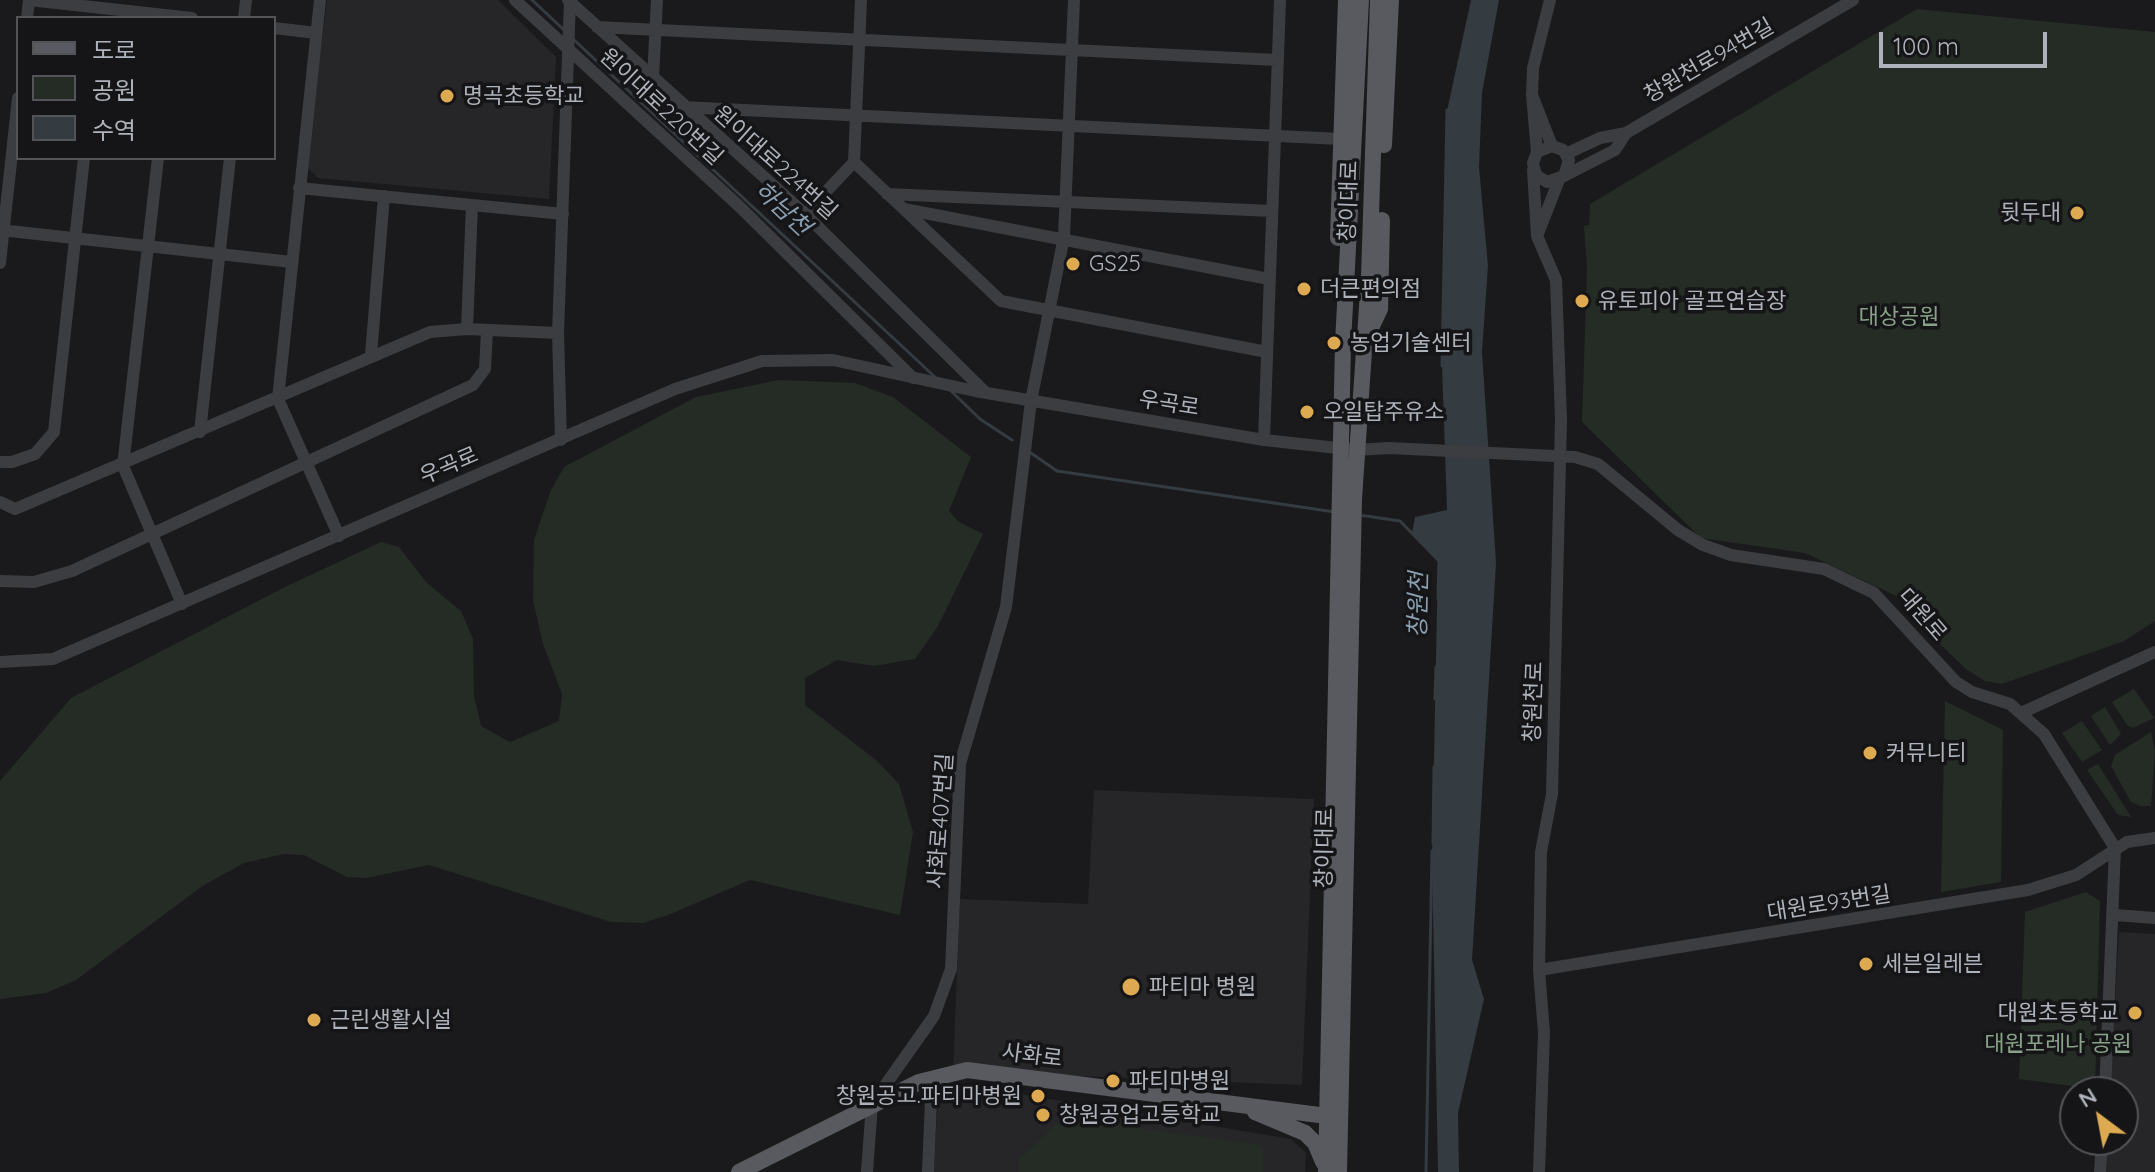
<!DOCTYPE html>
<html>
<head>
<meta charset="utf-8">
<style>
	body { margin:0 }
	#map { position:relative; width:2155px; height:1172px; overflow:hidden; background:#1a1a1c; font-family:Quicksand,"Noto Sans KR",sans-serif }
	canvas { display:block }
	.legend { position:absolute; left:16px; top:16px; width:260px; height:144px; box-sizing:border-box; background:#151517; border:2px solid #525458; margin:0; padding:10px 14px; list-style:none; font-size:24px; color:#aeb2ba }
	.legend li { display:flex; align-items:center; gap:16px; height:40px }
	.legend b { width:40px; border:2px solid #525458 }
	.north { position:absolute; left:2059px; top:1076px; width:80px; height:80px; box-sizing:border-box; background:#151517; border:2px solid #525458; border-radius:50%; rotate:328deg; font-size:22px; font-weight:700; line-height:32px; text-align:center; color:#aeb2ba }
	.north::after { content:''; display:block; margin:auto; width:28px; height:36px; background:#ddaa51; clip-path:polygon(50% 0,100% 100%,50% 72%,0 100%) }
	.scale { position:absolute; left:1879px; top:32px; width:168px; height:36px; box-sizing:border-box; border:4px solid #aeb2ba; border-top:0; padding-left:10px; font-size:24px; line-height:28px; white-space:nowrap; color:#aeb2ba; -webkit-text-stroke:6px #151517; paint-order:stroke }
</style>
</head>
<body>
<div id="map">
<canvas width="2155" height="1172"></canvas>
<ul class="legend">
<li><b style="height:10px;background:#585a5f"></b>도로</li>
<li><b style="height:22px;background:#252c25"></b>공원</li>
<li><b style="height:22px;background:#343b41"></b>수역</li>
</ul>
<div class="north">N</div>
<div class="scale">100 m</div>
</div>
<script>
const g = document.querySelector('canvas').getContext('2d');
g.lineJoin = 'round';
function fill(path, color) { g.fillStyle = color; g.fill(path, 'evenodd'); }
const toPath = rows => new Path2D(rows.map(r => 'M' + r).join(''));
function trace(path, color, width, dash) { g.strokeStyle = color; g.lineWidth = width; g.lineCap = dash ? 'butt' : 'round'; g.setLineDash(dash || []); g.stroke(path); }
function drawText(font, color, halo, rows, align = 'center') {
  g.font = font + ' Quicksand,"Noto Sans KR",sans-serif'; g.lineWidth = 7; g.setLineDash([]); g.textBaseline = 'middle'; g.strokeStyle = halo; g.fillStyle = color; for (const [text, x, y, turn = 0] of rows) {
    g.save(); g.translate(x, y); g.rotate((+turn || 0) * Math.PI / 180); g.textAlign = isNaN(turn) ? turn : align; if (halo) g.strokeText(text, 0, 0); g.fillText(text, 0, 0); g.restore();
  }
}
const built = toPath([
	[327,0,498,0,556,57,549,199,318,178,306,166],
	[1094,790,1314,799,1302,1085,953,1071,960,899,1088,904],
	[2119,932,2155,934,2155,1172,2106,1172,2107,1140,2123,1140,2123,1092,2110,1092],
	[970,1086,1291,1139,1306,1153,1305,1172,934,1172,938,1092]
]);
const green = toPath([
	[1917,9,2155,32,2155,621,2124,641,2002,684,1985,681,1966,669,1940,644,1907,601,1805,553,1701,538,1582,422,1587,268,1584,226,1589,225,1590,204],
	[779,380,855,383,893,397,971,457,949,511,959,522,983,534,938,626,915,659,874,666,837,660,805,678,805,705,876,760,899,784,913,832,900,915,750,880,668,915,643,923,611,922,429,865,366,878,347,877,304,855,284,854,244,863,204,885,76,980,46,993,0,999,0,781,71,698,285,587,381,542,399,547,427,583,461,611,473,639,474,696,481,726,510,742,559,721,562,694,543,644,533,600,534,540,551,490,564,467,696,397],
	[2134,689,2154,718,2133,728,2127,725,2112,702],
	[1945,701,2003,730,2001,882,1941,892],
	[2105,707,2121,734,2110,745,2091,716],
	[2082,721,2102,750,2082,762,2062,733],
	[2151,732,2155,752,2151,806,2140,806,2131,802,2111,766,2115,755],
	[2098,764,2131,817,2118,815,2087,770],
	[2086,892,2100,901,2095,1089,2019,1079,2025,912],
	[1063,1118,1263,1145,1263,1172,1018,1172,1019,1160]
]);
const water = toPath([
	[1471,0,1499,0,1482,93,1479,167,1488,266,1482,352,1496,563,1472,960,1484,999,1458,1113,1459,1172,1438,1172,1432,856,1438,561,1412,533,1415,517,1447,510,1442,365,1447,111]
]);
const stream = toPath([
	[532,0,564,30],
	[572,38,935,377],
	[1442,366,1447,110],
	[950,390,980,419,1012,440],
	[1028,451,1057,471,1335,512],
	[1359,515,1400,521,1438,560],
	[1438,599,1439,559],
	[1435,699,1436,667],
	[1433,843,1434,767],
	[1426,1172,1432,851]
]);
const minor = toPath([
	[29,0,192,18],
	[320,0,278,399,339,536],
	[515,0,740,207,913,378],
	[568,0,805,214,986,393],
	[27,18,29,0],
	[244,18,246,0],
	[597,27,1277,60],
	[274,28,316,33],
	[653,78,657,0],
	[1532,95,1533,68,1550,0],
	[682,107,1340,139],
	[1626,133,1853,0],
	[1537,152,1532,95,1552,146,1563,150,1569,160,1564,176,1547,182,1536,175,1533,163,1537,152,1552,146],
	[158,158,123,466,182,604],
	[854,162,1001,301,1267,352],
	[1533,170,1537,236,1559,180],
	[1564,176,1615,150,1626,133,1600,138,1566,154],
	[299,188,563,214],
	[887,194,1272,211],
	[904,209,1269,279],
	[805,214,854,162,861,0],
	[0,230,292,262],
	[1537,236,1556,280,1561,419,1552,794,1541,852,1539,970,1544,1033,1539,1172],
	[0,263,18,98],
	[467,329,472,205],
	[371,355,384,196],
	[200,432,230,158],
	[561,440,558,333,570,0],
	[1264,440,1280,0],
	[0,462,12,462,35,454,54,432,84,158],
	[0,502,15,509,430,332,467,329,558,333],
	[0,581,34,582,72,571,473,385,485,369,487,331],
	[0,662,53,659,675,389,762,361,833,360,975,391,1264,440,1356,450,1389,448,1575,457,1598,464,1678,530,1703,545,1731,555,1824,569,1874,593,1956,682,1972,692,2010,704,2044,734,2115,848,2105,1092],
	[2021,713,2155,652],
	[2115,915,2155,918],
	[1539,970,2028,890,2076,875,2127,842,2155,838],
	[867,1172,872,1104,934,1016,951,969,960,764,1006,607,1031,401,1064,237,1074,0],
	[928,1172,932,1077],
	[2100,1172,2102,1140]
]);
const major = toPath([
	[1384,145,1391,0],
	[1338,238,1346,0],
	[1370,330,1380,309,1382,220],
	[1255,1112,1305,1133,1315,1143,1323,1162],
	[739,1172,919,1082,967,1070,1335,1117],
	[1326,1172,1343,343,1361,0],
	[1339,1172,1354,499,1369,277,1378,0]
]);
const markers = [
	[447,96,8,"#ddaa51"],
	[2077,213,8,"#ddaa51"],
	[1073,264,8,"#ddaa51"],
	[1304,289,8,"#ddaa51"],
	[1582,301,8,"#ddaa51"],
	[1334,343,8,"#ddaa51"],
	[1307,412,8,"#ddaa51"],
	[1870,753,8,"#ddaa51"],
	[1866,964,8,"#ddaa51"],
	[1131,987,10,"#ddaa51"],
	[2135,1013,8,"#ddaa51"],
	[314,1020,8,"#ddaa51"],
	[1113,1081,8,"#ddaa51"],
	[1038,1096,8,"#ddaa51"],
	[1043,1115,8,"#ddaa51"]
];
const streetNames = [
	["창원천로94번길",1709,61,-30],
	["원이대로220번길",661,107,43],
	["원이대로224번길",775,163,42],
	["창이대로",1349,201,-88],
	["우곡로",1169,404,9],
	["우곡로",449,466,-23],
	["대원로",1922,615,49],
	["창원천로",1534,702,-88],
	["사화로407번길",941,821,-86],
	["창이대로",1325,848,-89],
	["대원로93번길",1829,904,-9],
	["사화로",1032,1056,7]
];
const poiNames = [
	["명곡초등학교",463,96],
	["뒷두대",2061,213,"right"],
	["GS25",1089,264],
	["더큰편의점",1320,289],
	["유토피아 골프연습장",1598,301],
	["농업기술센터",1350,343],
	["오일탑주유소",1323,412],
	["커뮤니티",1886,753],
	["세븐일레븐",1882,964],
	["파티마 병원",1149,987],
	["대원초등학교",2119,1013,"right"],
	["근린생활시설",330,1020],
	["파티마병원",1129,1081],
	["창원공고.파티마병원",1022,1096,"right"],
	["창원공업고등학교",1059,1115]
];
const parkNames = [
	["대상공원",1899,317],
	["대원포레나 공원",2058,1044]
];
const waterNames = [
	["하남천",782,209,43],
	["창원천",1419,605,-89]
];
fill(built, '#262629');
fill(green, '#252c25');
fill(water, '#343b41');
trace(stream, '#343b41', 3);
trace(minor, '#3c3d41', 12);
trace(major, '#585a5f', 16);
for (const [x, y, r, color] of markers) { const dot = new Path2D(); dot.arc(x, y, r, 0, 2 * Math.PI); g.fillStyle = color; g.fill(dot); trace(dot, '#151517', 3); }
drawText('22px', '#aeb2ba', '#151517', streetNames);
drawText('22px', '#aeb2ba', '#151517', poiNames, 'left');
drawText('22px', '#88a289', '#151517', parkNames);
drawText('italic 24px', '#8a9fb0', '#151517', waterNames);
</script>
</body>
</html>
